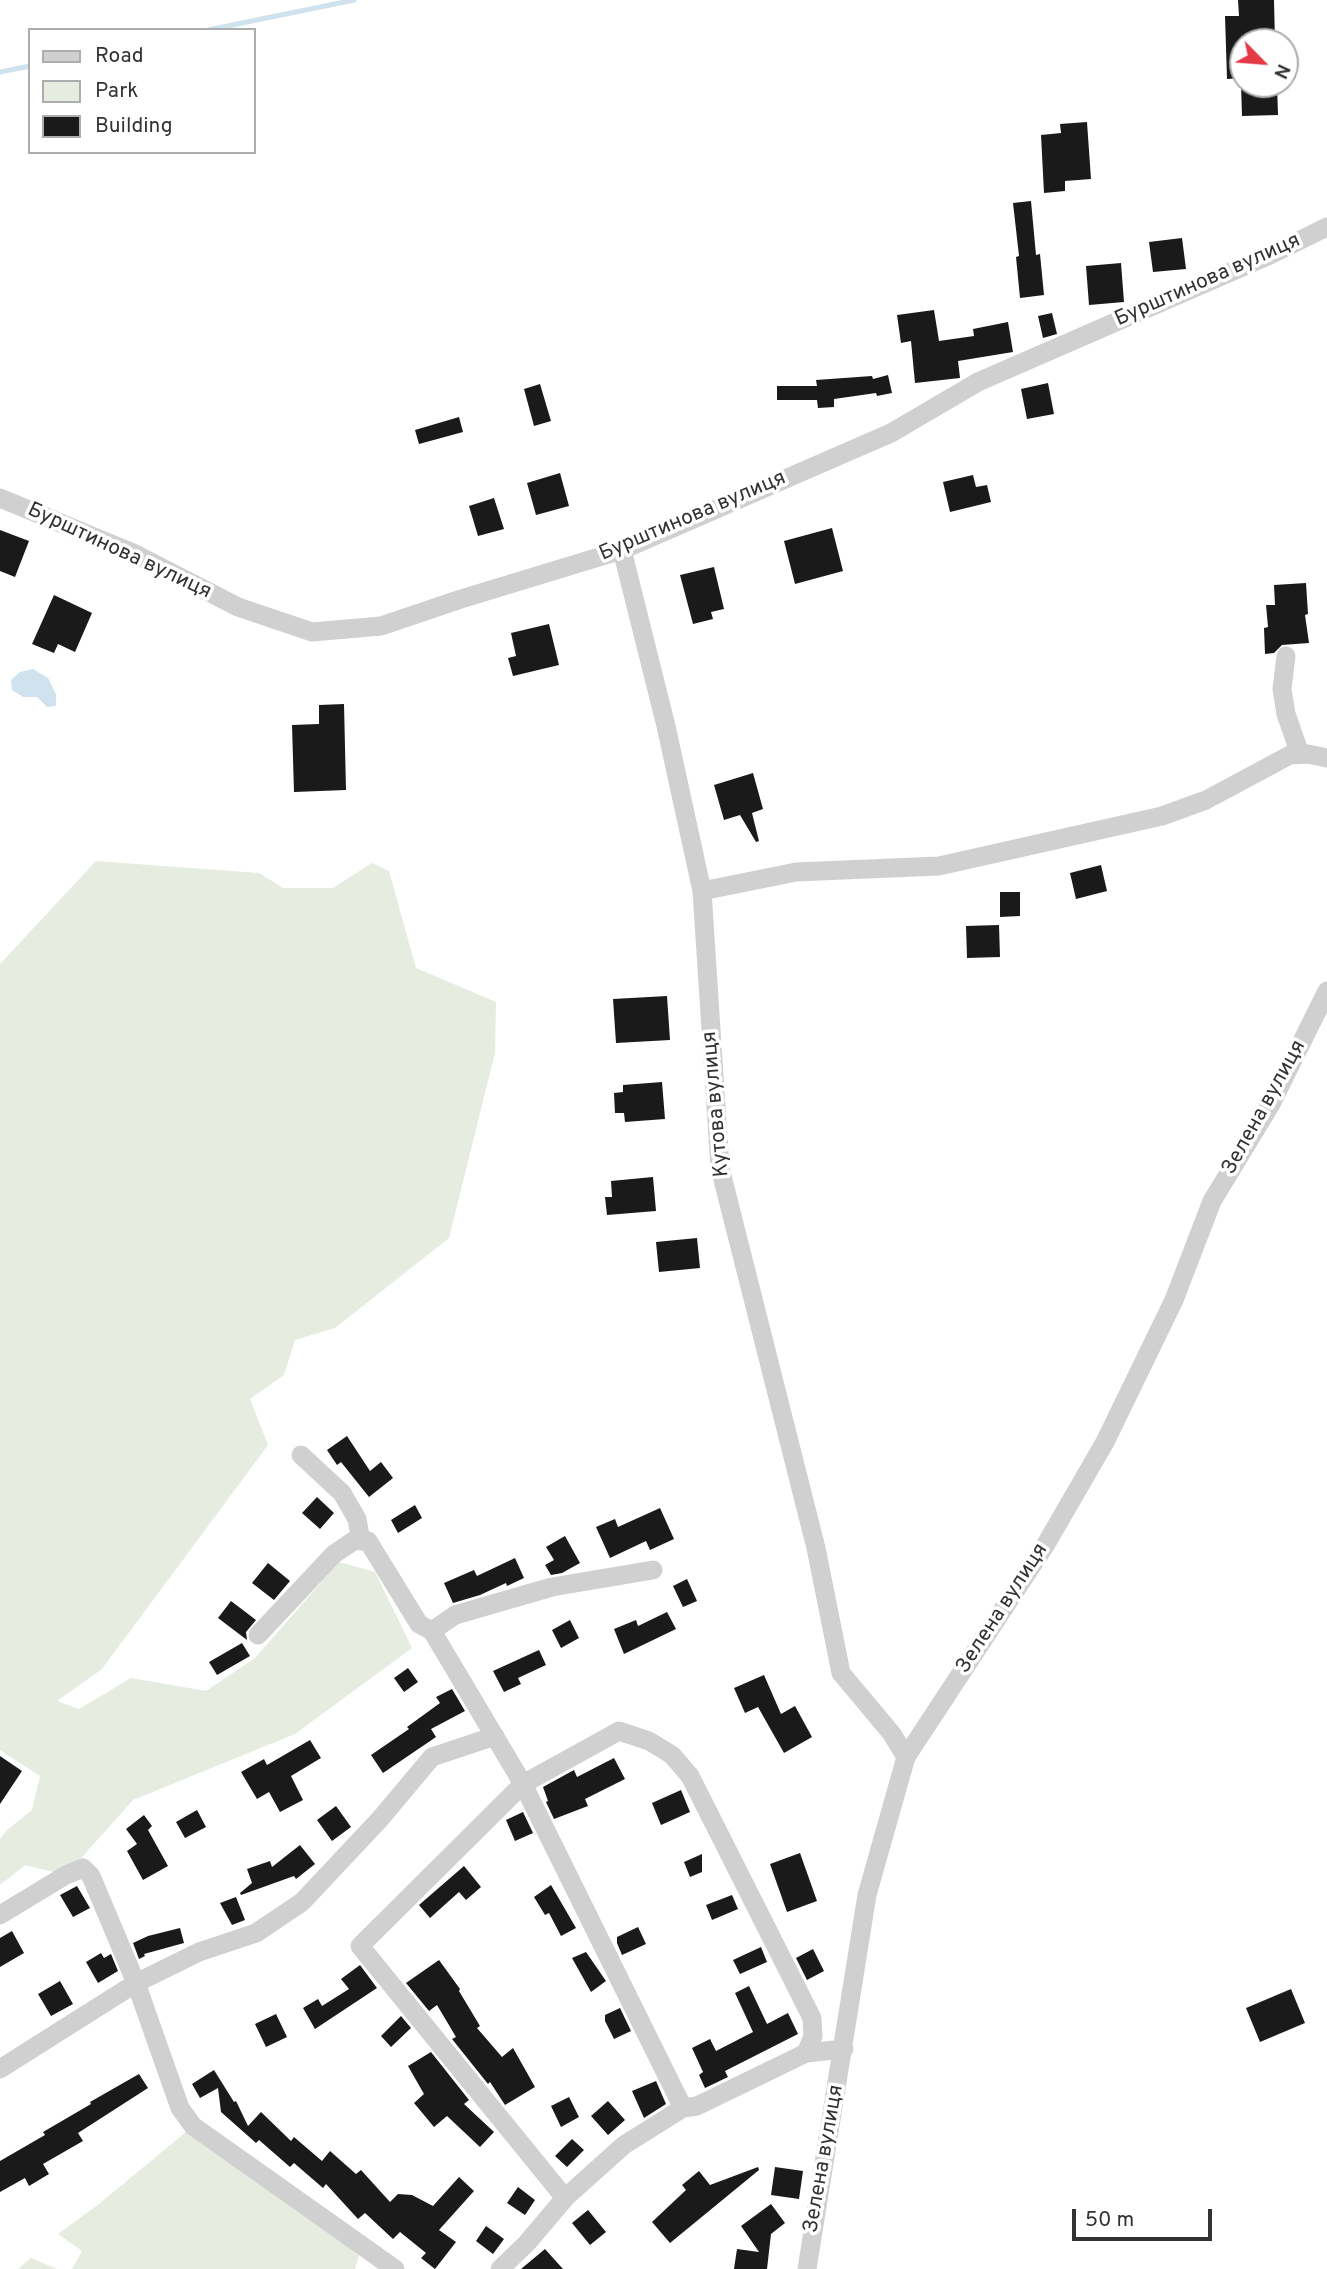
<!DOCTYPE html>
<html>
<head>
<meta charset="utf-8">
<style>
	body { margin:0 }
	#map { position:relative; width:1327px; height:2269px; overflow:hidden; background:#fff; font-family:Overpass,sans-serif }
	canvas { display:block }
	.legend { position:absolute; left:28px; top:28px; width:228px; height:126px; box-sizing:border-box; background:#fff; border:2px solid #adadad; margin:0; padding:9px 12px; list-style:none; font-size:21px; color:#333 }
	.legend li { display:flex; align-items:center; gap:14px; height:35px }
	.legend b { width:35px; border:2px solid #adadad }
	.north { position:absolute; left:1229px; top:28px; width:70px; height:70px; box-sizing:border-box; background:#fff; border:2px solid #adadad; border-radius:50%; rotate:115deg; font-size:19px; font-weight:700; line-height:28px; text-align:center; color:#333 }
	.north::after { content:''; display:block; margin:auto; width:24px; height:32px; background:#e63946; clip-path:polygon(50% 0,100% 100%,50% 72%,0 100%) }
	.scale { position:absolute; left:1072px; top:2209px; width:140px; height:32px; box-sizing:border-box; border:4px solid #333; border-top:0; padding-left:9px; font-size:21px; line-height:24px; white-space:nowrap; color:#333; -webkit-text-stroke:5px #fff; paint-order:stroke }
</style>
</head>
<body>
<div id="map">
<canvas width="1327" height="2269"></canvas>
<ul class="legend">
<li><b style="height:9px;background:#d0d0d0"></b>Road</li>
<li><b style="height:19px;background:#e6ecdf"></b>Park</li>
<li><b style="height:19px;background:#1a1a1a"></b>Building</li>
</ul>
<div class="north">N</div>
<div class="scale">50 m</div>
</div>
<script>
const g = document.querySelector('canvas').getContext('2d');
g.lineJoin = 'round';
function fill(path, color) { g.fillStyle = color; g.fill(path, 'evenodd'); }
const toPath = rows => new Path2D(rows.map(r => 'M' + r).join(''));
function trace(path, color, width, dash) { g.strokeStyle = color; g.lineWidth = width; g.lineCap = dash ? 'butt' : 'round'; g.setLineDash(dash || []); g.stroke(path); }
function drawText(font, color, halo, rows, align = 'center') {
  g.font = font + ' Overpass,sans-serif'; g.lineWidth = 7; g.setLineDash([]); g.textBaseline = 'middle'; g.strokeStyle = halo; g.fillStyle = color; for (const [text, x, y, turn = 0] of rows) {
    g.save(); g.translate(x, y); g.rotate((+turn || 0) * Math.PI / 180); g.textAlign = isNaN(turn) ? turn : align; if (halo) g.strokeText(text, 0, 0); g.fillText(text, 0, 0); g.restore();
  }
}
const green = toPath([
	[96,861,259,873,283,888,333,888,372,863,389,871,416,968,496,1002,495,1053,449,1238,335,1328,295,1340,284,1375,250,1399,268,1445,102,1669,57,1701,79,1709,131,1678,206,1691,255,1658,339,1562,375,1572,412,1648,295,1734,133,1800,66,1875,25,1865,0,1885,0,1839,7,1830,32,1810,40,1776,0,1750,0,964],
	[193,2126,362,2245,355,2269,72,2269,82,2251,58,2234,99,2204],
	[31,2258,57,2269,18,2269]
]);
const water = toPath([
	[33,669,48,678,56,694,56,706,47,707,37,697,23,697,12,690,11,680,20,672]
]);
const stream = toPath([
	[208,30,354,0],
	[0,72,30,66]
]);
const building = toPath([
	[1238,0,1274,0,1275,42,1243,42,1243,78,1227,79,1225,16,1239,16],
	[1241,84,1277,84,1278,115,1242,116],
	[1087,122,1091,179,1065,181,1065,191,1044,193,1041,135,1061,133,1060,124],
	[1031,201,1036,255,1040,254,1044,295,1020,298,1016,257,1019,256,1013,203],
	[1182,238,1186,269,1153,272,1149,242],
	[1121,263,1124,302,1089,305,1086,266],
	[934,310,939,341,974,336,973,329,1008,322,1013,352,958,361,960,378,915,383,911,341,901,343,897,315],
	[1052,313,1057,334,1043,338,1038,316],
	[888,375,892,393,877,396,876,393,834,399,834,407,818,408,817,400,777,400,777,386,817,386,816,380,872,376,873,379],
	[1048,383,1054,414,1027,419,1021,389],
	[540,384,551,421,534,426,524,389],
	[459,417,463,432,419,444,415,430],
	[560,473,569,506,536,515,527,483],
	[973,475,976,487,987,485,991,502,950,512,943,482],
	[494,498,504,529,478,536,469,506],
	[832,528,843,571,795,584,784,541],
	[0,530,29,541,15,577,0,571],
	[714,567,724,609,711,612,713,619,693,624,680,575],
	[1306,583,1308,614,1305,615,1309,643,1282,645,1274,653,1265,654,1264,628,1268,627,1266,605,1275,605,1274,585],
	[54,595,92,613,75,652,58,644,54,653,32,644],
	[549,624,559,665,513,676,508,658,516,656,511,633],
	[344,704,346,790,294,792,292,725,319,724,319,705],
	[753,773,763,809,752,813,759,841,756,842,740,815,724,820,714,785],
	[1101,865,1107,891,1076,899,1070,873],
	[1000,892,1020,892,1020,916,1000,917],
	[999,925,1000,957,967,958,966,926],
	[667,996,670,1040,616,1043,613,999],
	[662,1082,665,1119,625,1122,624,1113,615,1113,614,1093,623,1092,623,1085],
	[653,1177,656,1211,607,1215,605,1197,612,1197,611,1181],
	[697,1238,700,1268,659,1272,656,1242],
	[347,1436,370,1471,381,1462,393,1478,369,1497,341,1462,337,1465,327,1450],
	[317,1497,334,1513,320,1529,302,1513],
	[415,1505,422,1518,398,1533,391,1520],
	[660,1508,674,1539,650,1550,646,1541,610,1558,596,1527,615,1519,618,1527],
	[565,1536,580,1563,562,1573,551,1575,545,1565,554,1560,546,1547],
	[515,1558,524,1578,507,1586,506,1583,480,1595,453,1603,444,1583,474,1570,477,1576],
	[268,1563,290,1581,274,1600,252,1583],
	[687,1579,697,1601,683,1607,673,1586],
	[231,1601,256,1620,246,1632,247,1640,218,1618],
	[667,1612,676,1629,624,1654,614,1629,636,1620,638,1626],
	[570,1620,579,1638,561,1648,552,1630],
	[242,1643,250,1656,217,1675,209,1662],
	[539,1650,546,1665,518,1678,521,1684,504,1692,493,1671],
	[408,1668,418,1682,404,1692,394,1678],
	[764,1675,781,1714,795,1706,812,1737,784,1753,758,1707,745,1713,734,1688],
	[452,1689,465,1711,431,1729,436,1737,383,1773,371,1755,409,1729,407,1727,440,1703,436,1697],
	[310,1740,321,1758,291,1776,303,1800,280,1812,269,1792,257,1799,241,1772,264,1759,267,1765],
	[0,1756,22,1771,0,1804],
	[614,1758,625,1779,585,1799,588,1806,554,1819,546,1802,548,1801,543,1787,574,1770,577,1777],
	[681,1790,690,1812,661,1825,652,1803],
	[336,1806,351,1827,332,1841,317,1820],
	[197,1810,206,1827,185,1838,176,1822],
	[523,1812,533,1833,515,1841,506,1820],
	[144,1815,152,1826,148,1830,168,1866,143,1880,127,1851,137,1844,126,1829],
	[300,1845,315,1864,296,1879,294,1876,241,1895,240,1893,252,1883,247,1869,270,1861,272,1867],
	[800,1853,817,1901,787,1912,770,1864],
	[702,1854,702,1872,690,1877,684,1862],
	[464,1866,481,1887,466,1900,459,1892,430,1918,419,1905],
	[551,1885,576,1928,561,1936,549,1913,545,1915,534,1897],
	[77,1886,90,1908,73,1917,60,1895],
	[732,1895,738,1909,712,1920,706,1905],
	[236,1897,245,1920,232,1925,220,1903],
	[638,1927,646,1944,622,1955,617,1943,617,1937],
	[180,1928,184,1943,144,1954,145,1956,139,1959,133,1943,148,1936],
	[12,1931,24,1953,0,1967,0,1938],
	[761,1947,767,1962,740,1974,733,1960],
	[813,1949,824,1971,807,1980,796,1958],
	[586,1952,606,1981,591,1992,572,1958],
	[101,1953,104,1958,111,1954,118,1971,98,1983,86,1962],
	[439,1960,460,1989,459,1991,480,2026,477,2028,502,2057,513,2048,535,2087,505,2105,490,2082,488,2084,452,2039,456,2037,437,2005,429,2011,406,1983],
	[360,1965,377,1988,315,2029,303,2008,318,1999,322,2006,349,1989,341,1979],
	[60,1981,73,2004,51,2016,38,1994],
	[749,1986,767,2024,788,2013,798,2034,725,2071,728,2077,705,2088,699,2075,703,2072,692,2048,710,2039,716,2051,753,2032,735,1993],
	[1291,1989,1305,2023,1260,2042,1246,2008],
	[620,2008,631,2031,614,2039,605,2021,605,2015],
	[276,2014,287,2037,266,2047,255,2024],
	[401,2016,411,2028,391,2047,381,2036],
	[431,2052,469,2100,464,2104,494,2132,480,2147,447,2116,434,2127,414,2103,424,2094,408,2066],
	[214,2070,234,2102,236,2101,248,2126,261,2112,291,2141,294,2137,322,2161,330,2151,356,2174,361,2170,390,2202,398,2194,412,2195,433,2206,459,2177,474,2191,439,2230,456,2242,435,2269,421,2258,426,2253,400,2232,393,2239,365,2213,358,2219,326,2184,323,2188,294,2163,290,2167,259,2140,256,2143,221,2112,218,2088,200,2098,192,2084],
	[139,2074,148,2088,78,2133,83,2141,43,2164,49,2174,29,2186,25,2178,0,2192,0,2161,45,2135,43,2132,91,2104,90,2102],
	[656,2081,666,2104,644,2118,632,2091],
	[569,2097,579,2117,561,2127,551,2106],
	[608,2101,625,2120,608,2135,591,2116],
	[572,2139,584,2150,567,2167,555,2156],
	[758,2167,759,2170,670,2243,652,2222,686,2190,682,2185,699,2171,710,2185],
	[775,2167,803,2171,799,2199,771,2195],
	[518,2187,535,2200,525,2215,507,2203],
	[771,2204,785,2223,771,2234,767,2269,734,2269,737,2249,759,2252,741,2226],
	[588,2210,606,2232,590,2245,572,2223],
	[486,2226,504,2239,493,2254,476,2241],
	[545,2249,563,2269,521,2269]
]);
const minor = toPath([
	[0,498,133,553,238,607,312,632,381,626,461,599,622,550,891,433,978,382,1272,254,1327,227],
	[622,550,666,726,702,891,720,1168,816,1548,841,1673,892,1734,906,1757],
	[1286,656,1282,689,1286,714,1300,754],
	[702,891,796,872,939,866,1162,816,1206,800,1290,755,1308,754,1327,758],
	[301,1455,342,1493,357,1519,361,1541],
	[653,1570,552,1587,455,1615,432,1631,523,1784,683,2108],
	[258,1635,334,1554,355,1540,368,1541,419,1624,432,1631],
	[0,1915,66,1875,83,1868,91,1876,136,1983,180,2108,193,2126,395,2269],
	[0,2069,136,1983,199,1952,256,1933,302,1902,380,1819,432,1757,495,1736],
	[565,2198,360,1946,523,1784,619,1731,649,1741,672,1755,690,1776,812,2018,813,2036,806,2053],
	[500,2269,527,2243,565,2198,624,2145,683,2108,697,2106,806,2053,844,2049],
	[807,2269,867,1895,906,1757,1046,1544,1105,1442,1174,1300,1212,1201,1271,1104,1327,991]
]);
const streetNames = [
	["Бурштинова вулиця",1208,281,-24],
	["Бурштинова вулиця",693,517,-23],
	["Бурштинова вулиця",119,552,25],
	["Кутова вулиця",717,1104,-95],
	["Зелена вулиця",1265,1108,-61],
	["Зелена вулиця",1003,1609,-57],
	["Зелена вулиця",825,2159,-80]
];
fill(green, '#e6ecdf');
fill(water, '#cfe2ee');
trace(stream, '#cfe2ee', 5);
fill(building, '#1a1a1a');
trace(minor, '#d0d0d0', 19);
drawText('21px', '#333', '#fff', streetNames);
</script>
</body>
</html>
